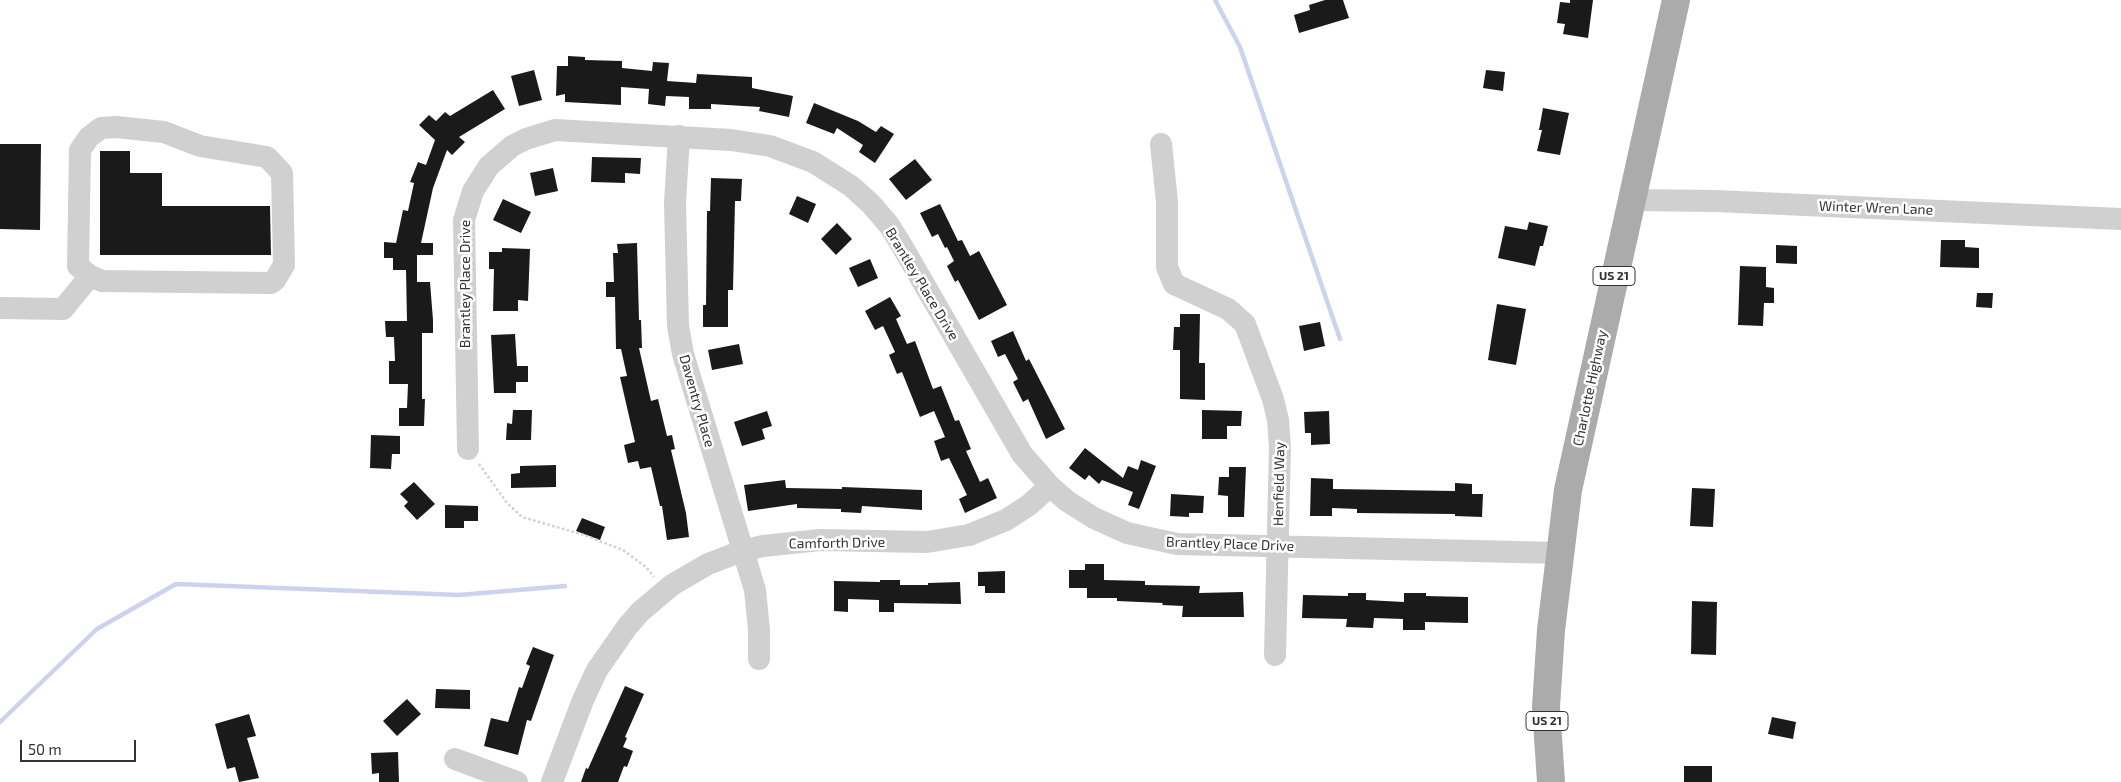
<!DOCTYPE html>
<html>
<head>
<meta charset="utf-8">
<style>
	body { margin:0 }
	#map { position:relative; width:2121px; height:782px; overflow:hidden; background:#fff; font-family:"Exo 2",sans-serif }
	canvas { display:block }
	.scale { position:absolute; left:20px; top:740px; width:116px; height:22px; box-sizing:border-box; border:2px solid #333; border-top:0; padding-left:6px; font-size:15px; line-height:18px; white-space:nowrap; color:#333; -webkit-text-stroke:4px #fff; paint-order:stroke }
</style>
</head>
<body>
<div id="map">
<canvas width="2121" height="782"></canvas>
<div class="scale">50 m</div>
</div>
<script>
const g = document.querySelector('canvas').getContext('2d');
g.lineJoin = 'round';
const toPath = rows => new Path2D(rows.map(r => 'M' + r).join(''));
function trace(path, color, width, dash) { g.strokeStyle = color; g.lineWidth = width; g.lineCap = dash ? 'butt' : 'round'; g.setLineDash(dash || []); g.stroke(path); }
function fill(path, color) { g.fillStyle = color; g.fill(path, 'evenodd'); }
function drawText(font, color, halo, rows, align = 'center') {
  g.font = font + ' "Exo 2",sans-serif'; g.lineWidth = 5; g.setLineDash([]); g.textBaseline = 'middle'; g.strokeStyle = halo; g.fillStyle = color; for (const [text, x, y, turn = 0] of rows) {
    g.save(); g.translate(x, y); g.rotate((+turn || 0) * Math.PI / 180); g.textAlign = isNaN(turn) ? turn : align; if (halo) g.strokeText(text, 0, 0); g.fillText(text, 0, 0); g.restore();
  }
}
const stream = toPath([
	[1215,0,1240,47,1340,339],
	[0,722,97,629,176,584,459,595,565,586]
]);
const building = toPath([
	[1325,0,1343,0,1349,18,1299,33,1294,15,1310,10,1309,5],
	[1570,0,1593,0,1588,38,1563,34,1565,24,1557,23,1560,2,1570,3],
	[568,56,585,57,585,60,622,61,622,68,652,71,653,62,669,63,667,81,696,83,697,74,752,77,752,88,793,96,789,117,759,111,760,107,711,104,711,109,689,109,689,97,666,96,665,106,648,104,649,89,621,87,621,105,565,102,565,94,556,96,557,66,568,66],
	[534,70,542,100,519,106,511,76],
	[1486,70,1505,72,1503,91,1483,88],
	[493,90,505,109,459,137,465,142,452,155,447,150,433,188,421,243,433,243,433,255,417,255,417,282,430,282,433,320,433,333,422,333,422,399,425,399,424,426,399,426,399,408,407,408,408,384,389,384,389,361,395,361,394,337,386,337,385,321,407,321,406,270,393,270,393,258,384,258,384,242,396,243,403,210,408,211,414,183,410,182,418,162,426,165,435,140,419,125,429,115,436,121,445,112,450,116],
	[814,103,858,121,876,132,881,126,894,134,875,163,859,152,863,145,837,128,834,134,806,123],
	[1543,108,1569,113,1560,155,1537,151,1542,130,1539,130],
	[0,144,41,144,40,230,0,229],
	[100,151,130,151,130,173,162,173,162,206,270,206,271,255,100,255],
	[592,157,641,158,640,174,625,173,625,183,591,182],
	[915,159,932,180,906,200,889,179],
	[553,168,558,191,535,196,530,173],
	[711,178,742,179,741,201,735,201,733,290,728,290,728,327,703,327,703,305,706,305,707,211,710,211],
	[797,196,816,204,808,223,789,214],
	[503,199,531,212,521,233,493,220],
	[940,204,958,241,962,240,970,256,979,251,1007,305,979,320,958,280,955,282,947,266,954,261,947,247,945,248,938,234,932,237,920,213],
	[1529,222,1548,226,1543,246,1540,246,1535,266,1498,258,1505,226,1527,230],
	[837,223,852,239,836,255,821,239],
	[1941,240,1965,240,1965,247,1979,248,1979,268,1940,267],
	[637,243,639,320,641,320,642,348,639,348,651,401,658,399,667,436,672,435,675,449,671,450,686,513,689,537,667,540,662,506,660,506,651,467,640,469,638,461,628,463,624,445,635,442,620,377,627,376,621,349,616,349,615,297,606,297,606,282,614,282,613,253,618,253,617,244],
	[1776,245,1797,246,1797,264,1776,263],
	[502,248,530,249,528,301,518,300,518,311,493,311,494,269,489,269,489,252,502,252],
	[870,259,878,278,858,287,849,268],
	[1740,266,1766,267,1766,287,1774,288,1774,303,1764,303,1763,326,1738,325],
	[1977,293,1993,293,1992,308,1976,307],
	[890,297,901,316,896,319,907,344,915,341,933,389,941,386,955,421,959,420,971,449,966,451,980,482,988,478,997,498,965,513,959,499,967,495,949,458,941,461,934,441,945,437,934,411,920,417,902,372,897,374,889,355,895,352,883,326,875,330,865,311],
	[1497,304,1526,309,1516,365,1488,360],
	[1180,314,1200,314,1199,363,1205,363,1205,400,1180,399,1180,350,1173,350,1174,327,1180,327],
	[1320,322,1325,346,1304,351,1299,326],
	[1013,331,1026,361,1029,359,1065,429,1046,439,1028,399,1023,402,1013,382,1018,379,1005,354,998,357,991,341],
	[515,334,517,366,528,366,528,382,516,382,516,393,494,393,491,335],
	[739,344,743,364,712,370,708,350],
	[513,410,532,410,531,440,506,440,507,423,512,424],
	[1202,410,1242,411,1241,426,1227,426,1227,439,1202,439],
	[767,411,772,426,762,429,765,439,742,446,734,422],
	[1329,411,1330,444,1311,445,1311,433,1305,433,1304,412],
	[371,435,400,436,400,454,392,454,391,469,370,468],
	[1085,448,1123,478,1128,466,1138,470,1141,460,1156,466,1139,509,1128,505,1133,492,1102,480,1099,484,1089,475,1085,480,1069,468],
	[556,465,556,487,511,488,511,474,520,473,520,466],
	[1229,467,1246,467,1244,517,1228,517,1228,496,1218,495,1219,477,1229,477],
	[1311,478,1333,479,1333,489,1455,491,1455,483,1472,484,1472,494,1483,494,1482,517,1455,516,1455,514,1357,513,1357,509,1332,508,1332,516,1310,516],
	[785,480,786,488,842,489,842,487,922,490,922,510,862,506,861,513,841,512,841,509,797,508,797,504,748,511,744,485],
	[414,482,435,504,417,520,404,506,408,502,400,494],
	[1692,488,1715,489,1713,527,1690,526],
	[1171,494,1204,496,1203,513,1189,513,1189,517,1170,516],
	[445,505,478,506,478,521,464,521,464,528,445,528],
	[582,518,605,527,600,540,576,531],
	[1085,564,1104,564,1104,580,1145,581,1145,585,1200,586,1199,593,1243,592,1244,617,1182,617,1183,606,1162,605,1163,603,1117,601,1117,598,1087,598,1087,588,1069,588,1069,570,1085,570],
	[1005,571,1005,593,985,593,985,586,978,586,978,572],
	[880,580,900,580,900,585,928,585,928,583,960,582,961,604,894,603,894,612,879,612,879,600,848,599,848,612,834,611,834,581,880,582],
	[1348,593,1366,593,1366,600,1404,602,1404,593,1426,593,1426,596,1468,597,1468,623,1425,622,1425,630,1403,630,1403,619,1374,618,1373,628,1346,627,1347,619,1302,618,1303,595,1348,596],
	[1692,601,1717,602,1716,655,1691,654],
	[533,647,554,655,531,721,527,720,518,755,484,746,491,718,508,722,519,687,522,688,530,666,526,664],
	[625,686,644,694,625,737,627,738,623,747,633,751,627,767,624,766,618,782,581,782,586,768,588,769],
	[436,689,470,690,470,709,435,708],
	[407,699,421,714,397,736,383,721],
	[249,714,256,736,247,738,259,778,239,782,235,767,227,769,215,724],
	[1772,717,1796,722,1793,739,1768,734],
	[398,752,399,782,379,782,379,773,372,774,371,753],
	[1684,766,1712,766,1712,782,1684,782]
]);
const path = toPath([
	[479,464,507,503,522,517,584,535,623,550,646,567,654,577]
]);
const minor = toPath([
	[116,127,164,132,200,146,267,157,282,173,284,265,275,280,271,283,102,281,90,276,78,266,80,150,89,137,101,128,116,127],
	[679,136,675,203,678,326,683,354,755,590,759,630,759,659],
	[1161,144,1167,202,1167,267,1174,284,1228,309,1245,324,1273,399,1278,420,1280,447,1275,655],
	[1631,200,1715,201,2121,219],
	[0,308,63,309,90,276],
	[468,449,464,220,473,191,489,166,512,146,526,139,555,130,731,140,770,146,813,162,851,186,871,204,889,225,902,246,1022,454,1050,486,1067,501,1094,518,1127,533,1177,544,1559,553],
	[455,759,517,782],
	[552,782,583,700,597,670,627,627,640,612,672,585,708,564,742,551,763,546,820,540,927,542,969,535,1006,520,1029,505,1050,486]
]);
const major = toPath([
	[1551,782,1546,707,1551,630,1568,490,1676,0]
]);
const shields = [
	[1614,276,42],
	[1547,721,42]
];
const shieldNames = [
	["US 21",1614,276],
	["US 21",1547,721]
];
const streetNames = [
	["Winter Wren Lane",1876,208,2],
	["Brantley Place Drive",465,284,-90],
	["Brantley Place Drive",922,284,59],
	["Charlotte Highway",1590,388,-78],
	["Daventry Place",697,401,74],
	["Henfield Way",1279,484,-89],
	["Camforth Drive",837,543,-1],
	["Brantley Place Drive",1230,544,2]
];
trace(stream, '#cdd3ef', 4.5);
fill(building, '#1a1a1a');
trace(path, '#d0d0d0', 2.5, [2.5, 2.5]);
trace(minor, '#d0d0d0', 22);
trace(major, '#ababab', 28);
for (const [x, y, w] of shields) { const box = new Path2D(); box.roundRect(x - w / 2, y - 9.5, w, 19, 4); g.fillStyle = '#fff'; g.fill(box); trace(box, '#333', 1); }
drawText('bold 12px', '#333', null, shieldNames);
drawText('14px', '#333', '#fff', streetNames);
</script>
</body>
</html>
